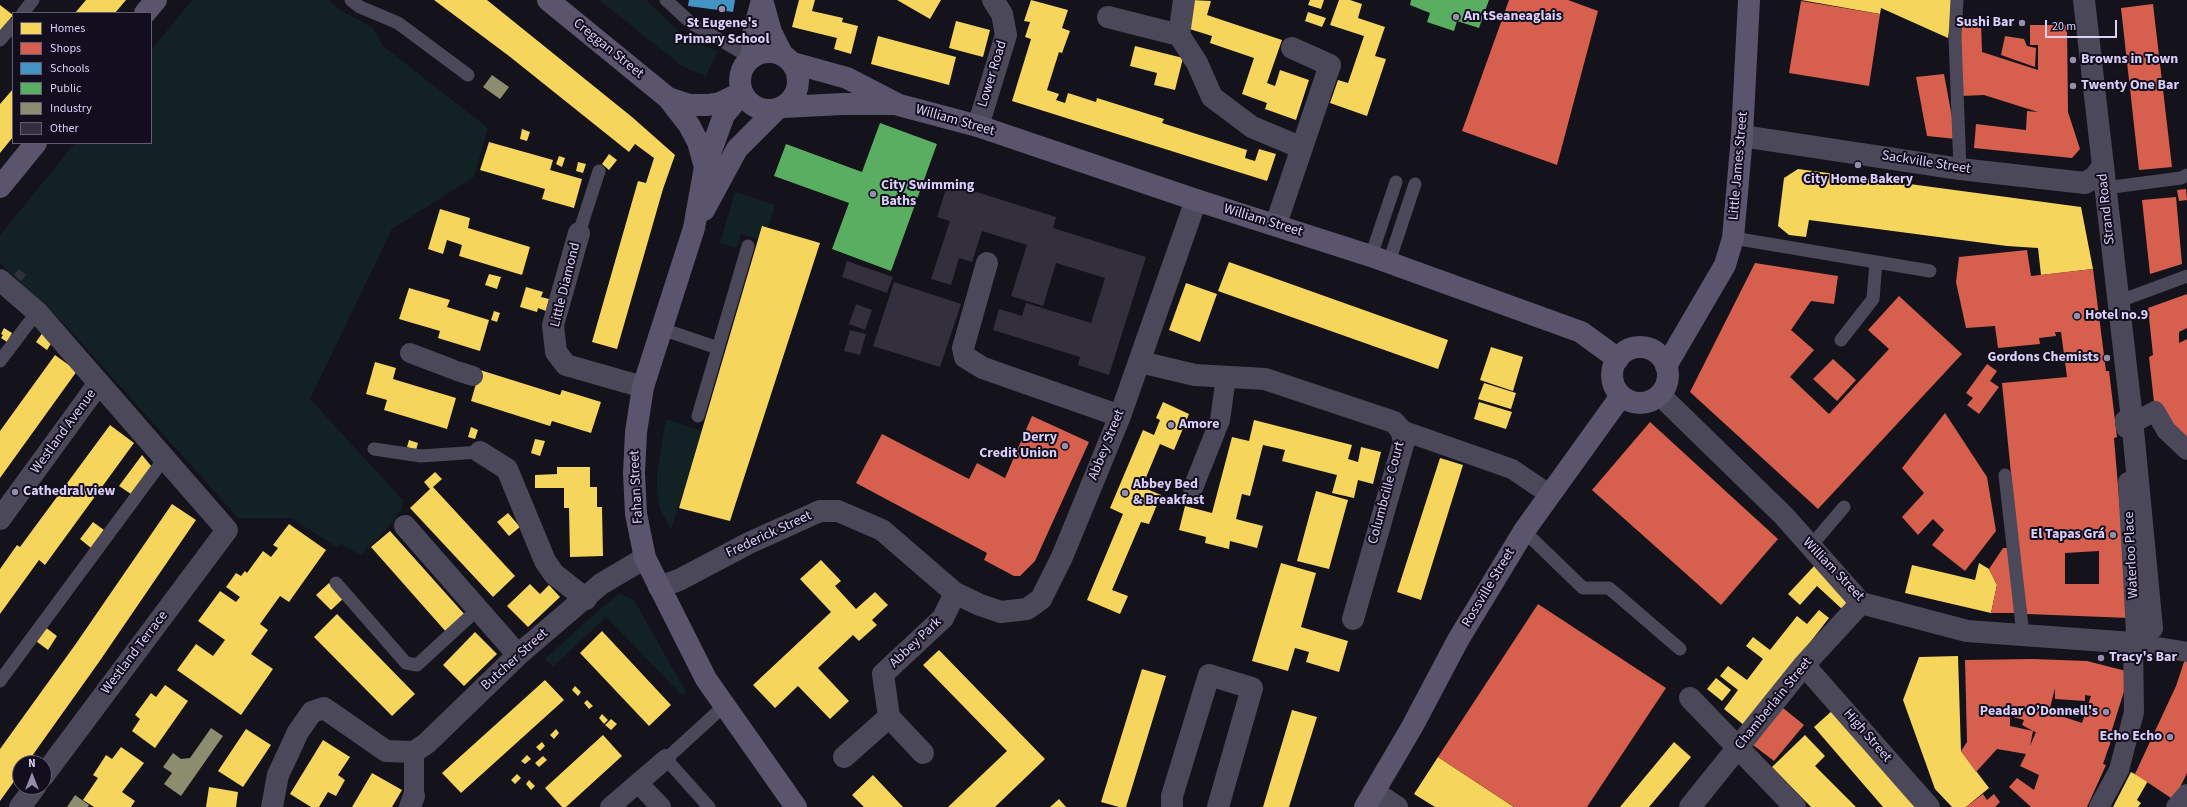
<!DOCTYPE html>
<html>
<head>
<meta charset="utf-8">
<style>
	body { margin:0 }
	#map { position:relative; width:2187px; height:807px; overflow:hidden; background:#14121a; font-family:"Source Sans 3",sans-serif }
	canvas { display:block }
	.legend { position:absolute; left:12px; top:12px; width:140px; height:132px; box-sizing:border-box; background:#130e1d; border:1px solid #635c75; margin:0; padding:5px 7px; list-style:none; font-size:12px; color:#dbd0f9 }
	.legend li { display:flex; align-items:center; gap:8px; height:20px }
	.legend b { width:20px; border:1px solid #635c75 }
	.north { position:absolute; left:12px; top:755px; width:40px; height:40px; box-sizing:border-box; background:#130e1d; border:1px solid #635c75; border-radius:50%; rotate:0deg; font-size:11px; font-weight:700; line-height:16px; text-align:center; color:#dbd0f9 }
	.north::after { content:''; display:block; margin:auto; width:14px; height:18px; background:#958eab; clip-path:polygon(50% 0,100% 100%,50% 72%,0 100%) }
	.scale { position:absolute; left:2045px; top:20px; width:72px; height:18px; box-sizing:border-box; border:2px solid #dbd0f9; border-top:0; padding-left:5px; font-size:12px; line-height:14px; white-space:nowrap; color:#dbd0f9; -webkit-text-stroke:3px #130e1d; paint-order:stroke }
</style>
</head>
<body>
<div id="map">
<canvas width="2187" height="807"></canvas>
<ul class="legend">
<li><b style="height:11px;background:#f6d55c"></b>Homes</li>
<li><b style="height:11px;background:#d6604d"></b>Shops</li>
<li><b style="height:11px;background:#4393c3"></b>Schools</li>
<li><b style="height:11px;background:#5aae61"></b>Public</li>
<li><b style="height:11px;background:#8c8c6e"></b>Industry</li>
<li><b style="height:11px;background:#342f3c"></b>Other</li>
</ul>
<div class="north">N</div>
<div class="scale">20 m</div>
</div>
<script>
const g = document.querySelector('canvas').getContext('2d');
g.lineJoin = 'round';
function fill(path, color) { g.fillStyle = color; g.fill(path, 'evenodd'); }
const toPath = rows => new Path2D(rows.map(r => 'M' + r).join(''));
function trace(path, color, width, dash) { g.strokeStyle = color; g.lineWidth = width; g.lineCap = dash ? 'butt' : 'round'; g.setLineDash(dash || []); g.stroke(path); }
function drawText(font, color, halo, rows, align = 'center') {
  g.font = font + ' "Source Sans 3",sans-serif'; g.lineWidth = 4; g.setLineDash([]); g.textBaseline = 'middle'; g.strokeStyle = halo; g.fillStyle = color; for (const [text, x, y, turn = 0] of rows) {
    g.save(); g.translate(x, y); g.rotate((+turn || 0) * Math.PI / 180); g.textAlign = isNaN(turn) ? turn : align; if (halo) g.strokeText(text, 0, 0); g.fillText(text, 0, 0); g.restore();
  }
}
const green = toPath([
	[192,0,328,0,342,11,373,28,383,46,488,128,474,177,392,229,310,399,403,500,401,511,396,515,395,520,361,555,341,544,338,548,291,518,238,518,69,329,0,263,0,235,75,143,151,143,151,50],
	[599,0,646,0,686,38,718,51,706,76,683,67],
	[735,192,775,205,768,228,762,227,758,239,741,234,736,248,720,243],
	[666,419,702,431,671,530,660,509,657,492,657,473],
	[619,594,634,600,686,692,682,695,606,617,553,667,545,659,599,610]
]);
const homes = toPath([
	[86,0,126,0,115,13,75,13],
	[434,0,487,0,632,117,675,155,663,189,617,349,592,342,638,181,646,183,654,158,635,144,629,152,509,56],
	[799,0,815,0,812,11,843,18,842,22,858,26,851,54,834,49,837,38,792,27],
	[897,0,941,0,930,19],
	[1031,0,1068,10,1062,28,1070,31,1062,53,1059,52,1047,90,1059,94,1056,100,1065,103,1068,93,1096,102,1097,98,1164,119,1162,123,1247,150,1245,158,1255,161,1259,149,1276,154,1267,181,1012,101,1031,39,1025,37,1030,22,1024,21],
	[1192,0,1211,1,1207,15,1282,40,1267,83,1275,86,1280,70,1309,80,1296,120,1265,109,1267,103,1242,94,1254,58,1210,43,1212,36,1183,27],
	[1310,0,1324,0,1321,9,1308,5],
	[1339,0,1350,0,1362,4,1358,18,1385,27,1375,56,1386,59,1367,116,1330,103,1338,80,1348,83,1364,36,1330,25],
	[1801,0,1954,0,1948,38,1881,8,1880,14],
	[0,5,13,15,0,32],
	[1308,12,1326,18,1322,27,1305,21],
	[956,21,990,30,983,57,949,48],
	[878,36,956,57,949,85,871,64],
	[1135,46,1183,58,1175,90,1154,85,1157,73,1130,66],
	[13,89,13,137,0,153,0,104],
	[522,129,530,132,527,141,520,139],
	[489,142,553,160,550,170,582,179,574,208,542,199,545,189,480,170],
	[609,154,617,160,609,170,602,164],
	[559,156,565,158,562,167,556,164],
	[578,162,586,164,583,173,576,171],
	[1798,169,2081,207,2093,269,2041,275,2038,248,2007,246,1809,220,1806,237,1789,235,1778,226,1784,178],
	[440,209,470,218,468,228,530,247,522,275,459,256,462,245,447,240,443,254,428,249],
	[762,226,820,243,730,521,679,508],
	[1229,262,1448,340,1438,369,1218,291],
	[489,274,501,277,497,289,485,285],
	[1186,283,1217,294,1200,342,1169,330],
	[526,287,543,292,541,297,549,299,546,311,538,308,537,312,520,307],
	[409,288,450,300,447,307,489,320,480,351,438,338,440,331,399,319],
	[494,311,500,313,497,322,491,320],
	[4,328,12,333,7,342,1,338,3,335,1,334],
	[43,332,52,342,47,350,36,342],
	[1491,347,1523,357,1513,391,1480,380],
	[55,355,77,371,0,478,0,431],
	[375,362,396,368,393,379,456,398,447,429,384,410,387,400,366,394],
	[480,370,560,395,562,390,601,402,591,433,552,421,550,426,471,401],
	[1484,383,1516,393,1511,409,1478,399],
	[1163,402,1189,414,1174,450,1160,444,1142,487,1161,495,1149,524,1141,522,1112,590,1128,596,1120,614,1087,600,1123,514,1110,508,1143,430,1154,435,1160,420,1156,418],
	[1479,402,1512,412,1506,429,1474,419],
	[1254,420,1352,445,1348,459,1358,462,1361,447,1381,452,1373,484,1358,480,1354,498,1332,493,1337,475,1282,461,1285,450,1263,445,1250,496,1242,494,1236,519,1263,526,1257,548,1230,541,1229,549,1205,543,1206,537,1179,530,1185,506,1212,513,1232,437,1249,441],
	[110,425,134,443,45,565,39,560,0,614,0,569,17,545,20,547],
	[471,427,478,430,475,439,468,437],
	[535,439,545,441,540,456,531,453],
	[409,440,418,443,416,450,407,447],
	[142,455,152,467,131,494,119,486],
	[1440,458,1463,465,1421,600,1397,592],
	[557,467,590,467,590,487,597,487,597,507,602,507,603,556,570,557,569,508,564,508,564,488,535,488,535,475,557,474],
	[435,472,442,479,433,487,515,576,493,597,410,508,430,489,424,482],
	[1316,491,1348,500,1329,569,1297,561],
	[172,504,196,520,99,662,27,763,20,763,20,773,0,801,0,749,75,645],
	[508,513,520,527,509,536,497,522],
	[93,522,104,530,91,548,80,539],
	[289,524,326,550,289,602,280,596,260,624,268,630,251,654,273,669,241,715,177,670,196,644,213,656,225,640,198,621,220,591,236,602,240,597,226,587,236,573,241,576,245,571,247,573,263,551,271,557,278,548,273,545],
	[390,531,466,616,447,633,371,547],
	[821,560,841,581,835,586,856,609,875,592,888,605,872,620,877,625,859,641,853,635,818,668,849,701,830,719,798,686,775,708,753,685,831,612,800,579],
	[1281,563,1316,573,1301,627,1348,641,1339,672,1306,662,1309,652,1295,648,1288,671,1252,661],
	[1979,563,1989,569,1997,585,1991,613,1905,593,1912,565,1975,580],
	[1816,564,1852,598,1842,609,1817,586,1800,605,1788,594],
	[329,583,344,598,331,610,316,595],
	[530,584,540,594,549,585,560,597,528,627,507,606],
	[1819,610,1829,618,1745,726,1724,709,1738,690,1720,676,1728,666,1747,680,1763,659,1746,646,1753,637,1770,650,1797,616,1807,624],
	[337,614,415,694,392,716,314,637],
	[45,627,57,636,48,650,36,641],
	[602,631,671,705,649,726,580,653],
	[475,632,497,654,464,686,443,665],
	[939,650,1045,759,995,807,948,807,1007,751,923,665],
	[1958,656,1961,751,1989,788,1966,807,1952,807,1935,789,1903,700,1919,657],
	[1142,669,1166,676,1126,807,1119,807,1101,802],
	[1716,678,1731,690,1722,701,1707,689],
	[545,680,564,700,461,793,442,773],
	[165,685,188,701,155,748,132,731,140,719,135,715,151,693,156,697],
	[575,686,581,692,578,696,572,690],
	[587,700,593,706,589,709,584,703],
	[1834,709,1920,807,1883,807,1814,727],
	[1292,710,1317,717,1289,807,1263,807],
	[602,714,608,720,604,724,599,718],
	[611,719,617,724,611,730,605,725],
	[246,729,271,745,243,787,218,771],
	[556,729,559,733,554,739,550,735],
	[603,735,622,756,566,807,562,807,545,788],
	[1805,735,1825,756,1815,766,1856,807,1811,807,1772,767],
	[323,740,350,757,338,775,345,780,336,796,328,792,319,807,311,807,290,794],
	[542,742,545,746,540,751,536,747],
	[1674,742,1691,757,1649,807,1620,807],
	[121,747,144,763,122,792,135,801,131,807,94,807,83,800,98,778,93,775,106,755,112,759],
	[527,755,531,759,525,764,521,761],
	[543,756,547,760,539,767,535,763],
	[1438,757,1514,807,1435,807,1414,794],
	[2131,772,2148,781,2137,800,2141,803,2138,807,2113,807],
	[372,773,402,790,392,807,352,807],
	[517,774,521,778,515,784,511,780],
	[873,775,903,807,864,807,852,795],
	[529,780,535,786,531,790,526,784],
	[209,787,238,792,236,807,206,807],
	[1059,799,1066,807,1050,807]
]);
const shops = toPath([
	[1509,0,1568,0,1598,11,1557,165,1462,131],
	[1801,1,1880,14,1869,86,1789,73],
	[2153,4,2172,167,2139,170,2121,8],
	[1981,22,1982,52,2038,70,2038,45,2030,45,2030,25,2067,25,2068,112,2080,149,2072,158,1974,148,1976,124,2026,130,2027,111,2038,112,1984,95,1961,96,1958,23],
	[2005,36,2024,39,2027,46,2036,48,2035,67,2001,55],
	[1944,74,1956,139,1927,136,1916,77],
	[2186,189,2187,200,2179,201,2177,190],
	[2176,197,2182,264,2150,274,2142,200],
	[2027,250,2031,276,2093,269,2106,371,2109,371,2117,437,2114,438,2129,618,2027,614,2019,555,2002,383,2067,377,2061,332,2055,332,2056,336,2039,338,2040,344,1998,348,1995,326,1966,328,1956,282,1959,257],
	[2099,551,2099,584,2065,584,2065,553],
	[1755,263,1838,276,1834,304,1811,301,1791,330,1814,350,1790,377,1829,414,1889,349,1868,330,1899,296,1962,354,1818,509,1690,392],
	[2187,294,2187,328,2179,332,2179,343,2187,339,2187,450,2155,411,2149,357,2153,355,2148,308],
	[1833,359,1856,380,1837,401,1813,379],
	[1987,364,1997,371,1990,381,1999,387,1979,414,1967,405,1973,398,1966,393],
	[1945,413,1987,477,1996,531,1965,571,1932,545,1944,530,1933,519,1918,535,1902,517,1924,493,1902,468],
	[1032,416,1089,442,1035,561,1020,576,1014,576,984,560,987,553,856,483,882,434,969,479,977,463,1005,478],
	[1650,422,1778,539,1721,605,1592,490],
	[2003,548,2009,548,2015,613,1991,613,1997,585,1989,569],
	[1538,604,1666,688,1587,807,1514,807,1438,757],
	[2187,653,2187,773,2174,800,2135,774,2176,686],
	[2033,659,2087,661,2130,672,2111,733,2113,735,2103,764,2106,765,2087,807,2031,807,2009,787,2017,778,2034,790,2039,775,2020,766,2026,754,1997,749,1976,772,1961,751,1967,742,1965,660],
	[2055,688,2055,699,2085,701,2085,695,2091,696,2082,723,2049,712],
	[2010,716,2024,720,2022,725,2035,732,2036,732,2030,746,2033,731,2010,726],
	[1783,708,1804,725,1774,761,1753,745],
	[1983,794,1987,800,1994,794,2000,802,1995,807,1966,807]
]);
const schools = toPath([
	[689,0,735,0,733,12,688,6]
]);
const public = toPath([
	[1411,0,1489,0,1479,28,1457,21,1454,31,1427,22,1430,13,1410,5],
	[880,123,937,144,891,271,832,249,849,203,774,176,786,144,862,172]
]);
const industry = toPath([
	[492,75,509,87,500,99,483,87],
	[211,728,223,736,181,796,164,784,172,773,163,767,173,753,181,759,190,758],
	[75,795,89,805,88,807,67,807]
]);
const building = toPath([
	[948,183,1056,217,1053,228,1146,257,1109,375,1078,365,1080,357,993,330,999,309,1022,316,1026,303,1091,323,1105,278,1056,263,1043,306,1011,296,1027,245,982,231,972,262,959,258,951,285,931,279,950,221,937,217],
	[847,261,893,277,887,293,842,277],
	[19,269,26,275,21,281,14,275],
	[894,282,961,304,940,367,873,346],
	[856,304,872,310,865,330,849,324],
	[850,330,866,334,860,355,844,351]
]);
const service = toPath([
	[351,0,360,7,398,23,468,75],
	[666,0,691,23,751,58],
	[1957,0,1955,37,1960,169],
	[23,13,33,0],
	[0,40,13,25],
	[2105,188,2181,178,2187,175],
	[579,233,599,171],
	[1733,238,1930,271],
	[1371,256,1396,182],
	[1389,262,1415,184],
	[2117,302,2187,276],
	[662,329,718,348,748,246],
	[1841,340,1873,299,1876,262],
	[0,361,37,312],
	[698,416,718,348],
	[374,449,421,456,480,452],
	[2005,475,2023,635],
	[1524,531,1583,588,1609,588,1680,649],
	[1810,547,1844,507],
	[336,583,406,663,417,665,477,610],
	[0,681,164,459],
	[709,807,666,759,724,706]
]);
const pedestrian = toPath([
	[410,353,452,369],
	[457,371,473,376],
	[2126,428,2125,420,2137,421,2155,411,2166,430,2187,450],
	[1401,430,1512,469,1549,494],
	[2128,482,2136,633,2133,643,2187,652],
	[1193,488,1220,420,1226,377],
	[638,783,661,807],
	[414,796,414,752],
	[610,807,666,759],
	[2099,807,2119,770,2134,712,2133,643],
	[2176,807,2187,794]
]);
const minor = toPath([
	[1184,0,1179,35,1197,63,1212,97,1252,127,1302,148],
	[1108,17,1179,35],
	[978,126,1006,35,1002,14,993,0],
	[1742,136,1960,169,2085,183,2095,177,2103,165],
	[1276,224,1330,65,1292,48],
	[579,233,553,325,556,352,566,365,643,387],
	[987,263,963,348,965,357,983,368,1120,416],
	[0,280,37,312,227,530,44,775],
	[1140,362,1195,375,1265,379,1394,422,1401,430,1404,441,1353,619],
	[1660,395,1784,516,1861,603,1967,631,2133,643,2152,628,2132,419,2084,0],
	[480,452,507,469,545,561,554,574,586,599],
	[0,519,99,383],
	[405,526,518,655],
	[659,587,679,580,749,543,820,511,838,511,882,530,955,593,980,605,1001,612,1027,609,1041,599,1062,557,1120,416,1196,200],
	[1804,665,1929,807],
	[1690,698,1795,807],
	[923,753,889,717,883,674,943,618,955,593],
	[844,757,889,717],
	[1374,792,1397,807],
	[20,807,35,787],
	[272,807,278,775,298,732,312,712,324,708,386,751,414,752,427,743,518,655,601,584,645,558],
	[410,807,414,796],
	[1172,807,1172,796,1209,675,1252,688,1218,807],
	[1690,807,1804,665,1861,603]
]);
const secondary = toPath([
	[548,0,668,98,689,125,698,142,705,167],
	[762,0,771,32,782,54],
	[145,13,156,0],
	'740 81a29 29 0 1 1 58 0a29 29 0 1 1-58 0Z',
	[751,58,753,34,762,0],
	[793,63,847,78,899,105,978,126,1196,200,1371,256,1581,332,1618,359],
	[742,93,724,115,705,167,694,228,643,387,636,432,634,473,636,514,645,558,706,679,796,807],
	[668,98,689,105,708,105,720,103,741,93],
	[783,107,843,104,894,104],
	[0,187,36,143],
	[704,210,737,149,776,110],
	'1612 375a28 28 0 1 1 56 0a28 28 0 1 1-56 0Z',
	[1666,366,1725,265,1733,238,1742,136,1749,0],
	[1365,807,1412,727,1458,640,1524,531,1621,396]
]);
const markers = [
	[722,9,4,"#958eab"],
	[1456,17,4,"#958eab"],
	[2022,23,4,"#958eab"],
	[2073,60,4,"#958eab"],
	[2073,86,4,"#958eab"],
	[1858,165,4,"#958eab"],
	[873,194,4,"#958eab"],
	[2077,316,4,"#958eab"],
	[2107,358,4,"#958eab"],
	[1171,425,4,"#958eab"],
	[1065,446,4,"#958eab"],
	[15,492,4,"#958eab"],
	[1125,493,4,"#958eab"],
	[2113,535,4,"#958eab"],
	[2101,658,4,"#958eab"],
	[2106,712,4,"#958eab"],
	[2170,737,4,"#958eab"]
];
const poiNames = [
	["An tSeaneaglais",1464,17],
	["Sushi Bar",2014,23,"right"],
	["St Eugene's",722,24,"center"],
	["Primary School",722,40,"center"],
	["Browns in Town",2081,60],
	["Twenty One Bar",2081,86],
	["City Home Bakery",1858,180,"center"],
	["City Swimming",881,186],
	["Baths",881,202],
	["Hotel no.9",2085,316],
	["Gordons Chemists",2099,358,"right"],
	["Amore",1179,425],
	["Derry",1057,438,"right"],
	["Credit Union",1057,454,"right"],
	["Abbey Bed",1133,485],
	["& Breakfast",1133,501],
	["Cathedral view",23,492],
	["El Tapas Grá",2105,535,"right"],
	["Tracy's Bar",2109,658],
	["Peadar O’Donnell's",2098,712,"right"],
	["Echo Echo",2162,737,"right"]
];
const streetNames = [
	["Creggan Street",608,49,39],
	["Lower Road",993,74,-73],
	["William Street",955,121,16],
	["Sackville Street",1926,163,9],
	["Little James Street",1739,166,-85],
	["Strand Road",2107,209,-96],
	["William Street",1263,221,17],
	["Little Diamond",566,285,-76],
	["Westland Avenue",64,432,-54],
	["Abbey Street",1107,445,-68],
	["Fahan Street",637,487,-93],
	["Columbcille Court",1387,493,-75],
	["Frederick Street",769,535,-25],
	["Waterloo Place",2132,555,-93],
	["William Street",1833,570,46],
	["Rossville Street",1489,588,-59],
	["Abbey Park",916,643,-44],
	["Westland Terrace",135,653,-53],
	["Butcher Street",515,660,-42],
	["Chamberlain Street",1774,704,-51],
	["High Street",1867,736,49]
];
fill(green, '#122224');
fill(homes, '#f6d55c');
fill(shops, '#d6604d');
fill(schools, '#4393c3');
fill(public, '#5aae61');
fill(industry, '#8c8c6e');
fill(building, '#342f3c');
trace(service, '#4b485a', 13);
trace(pedestrian, '#4b485a', 20);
trace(minor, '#4b485a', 22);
trace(secondary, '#5a546c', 22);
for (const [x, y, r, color] of markers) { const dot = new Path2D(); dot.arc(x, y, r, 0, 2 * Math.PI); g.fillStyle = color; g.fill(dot); trace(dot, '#130e1d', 1.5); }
drawText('bold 14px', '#dbd0f9', '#130e1d', poiNames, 'left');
drawText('14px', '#dbd0f9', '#130e1d', streetNames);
</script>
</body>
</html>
